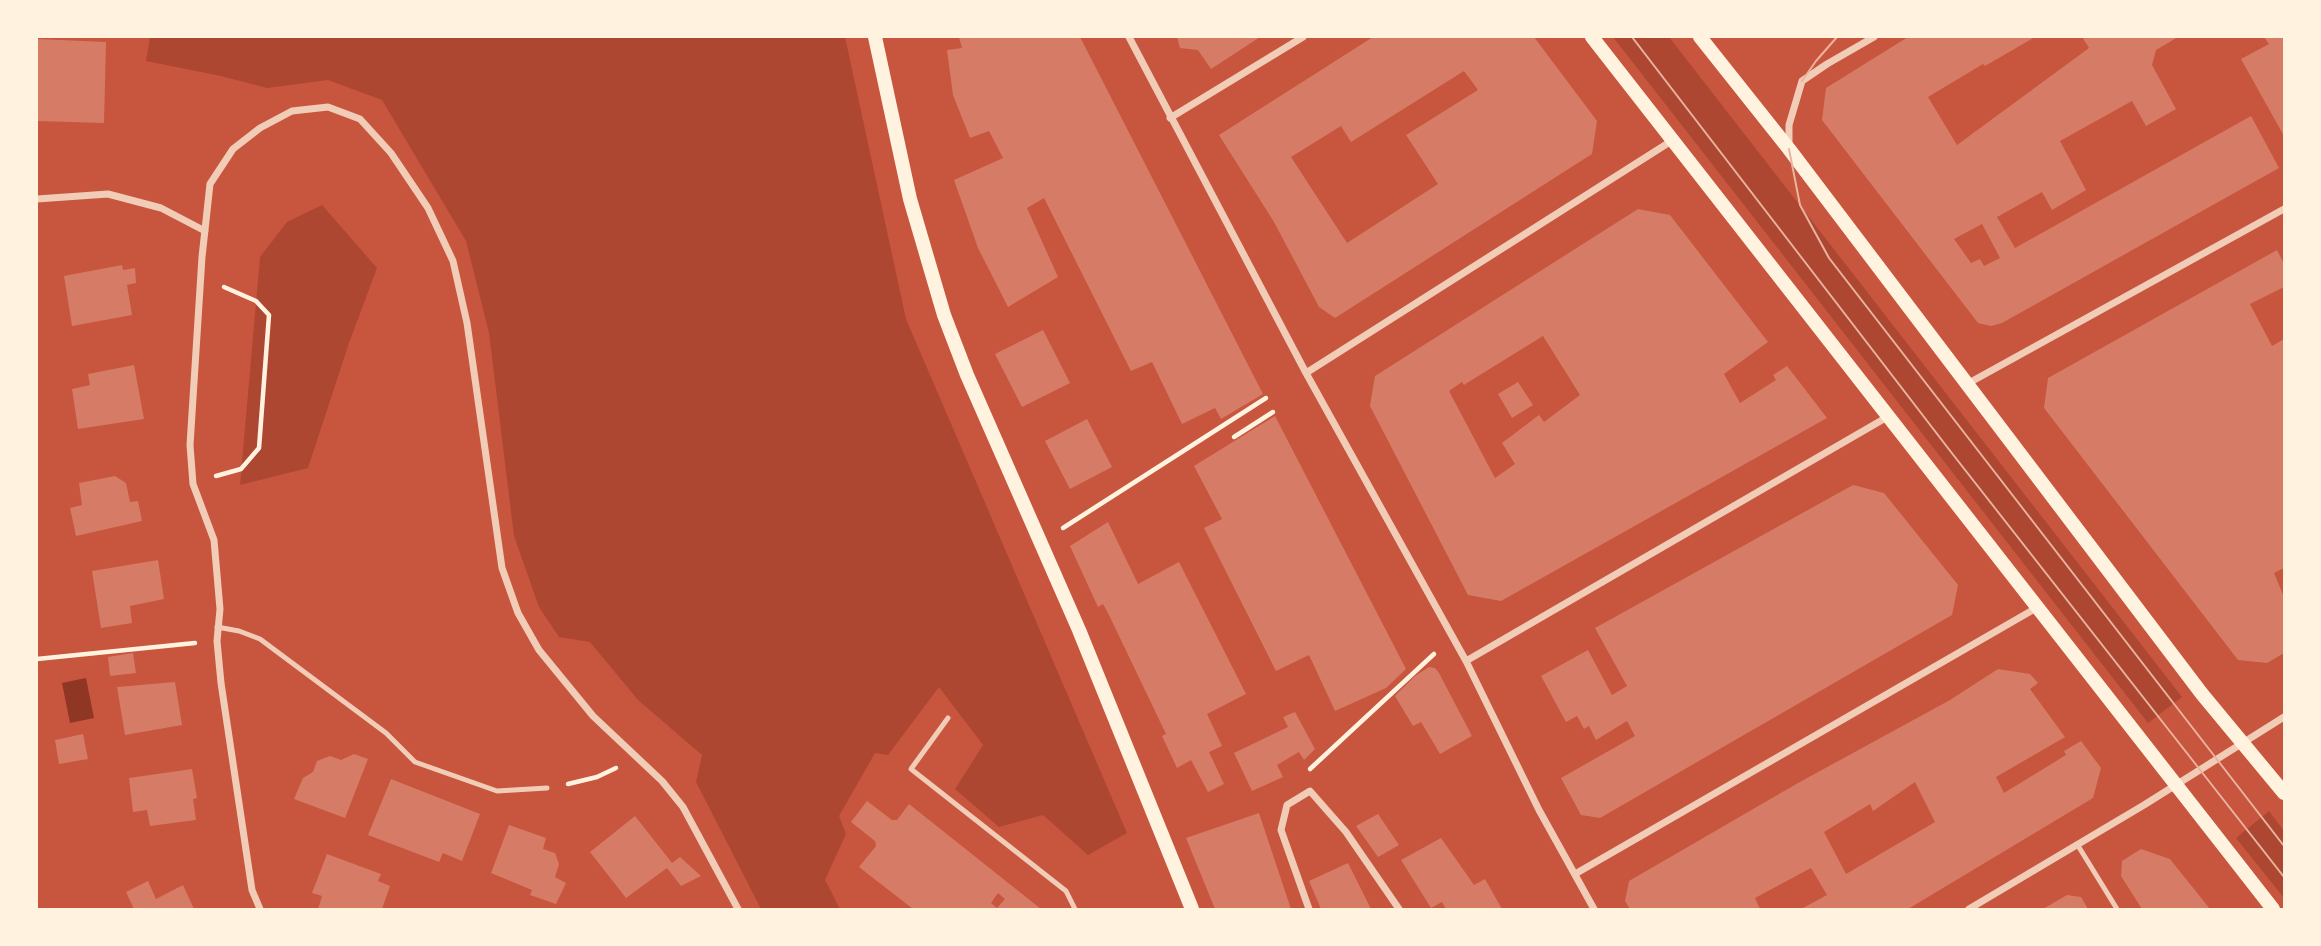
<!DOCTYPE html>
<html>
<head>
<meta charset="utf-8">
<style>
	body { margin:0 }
	#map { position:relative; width:2321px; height:946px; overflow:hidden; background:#c8553d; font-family:"Archivo Narrow",sans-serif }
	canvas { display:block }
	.frame { position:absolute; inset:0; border:38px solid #fff3e0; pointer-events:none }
</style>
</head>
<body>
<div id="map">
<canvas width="2321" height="946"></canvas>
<div class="frame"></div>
</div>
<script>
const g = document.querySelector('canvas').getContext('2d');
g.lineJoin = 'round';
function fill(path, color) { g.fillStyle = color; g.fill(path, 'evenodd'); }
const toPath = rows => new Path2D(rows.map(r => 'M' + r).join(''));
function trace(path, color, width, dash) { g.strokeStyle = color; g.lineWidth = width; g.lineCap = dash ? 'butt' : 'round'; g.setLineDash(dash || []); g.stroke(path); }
const green = toPath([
	[150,37,845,37,906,319,1127,833,1088,855,1043,815,999,827,955,789,983,745,939,687,888,755,875,753,839,816,846,834,825,880,840,909,761,909,696,782,702,755,638,700,590,642,559,637,539,607,514,536,489,333,466,241,382,100,328,80,267,88,221,76,146,61],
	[1613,37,1669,37,2182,697,2148,723],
	[322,205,377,268,349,343,308,468,240,485,260,257,287,222],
	[2269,811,2284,831,2284,898,2236,838]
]);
const water = toPath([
	[86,678,94,718,70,723,62,683]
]);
const building = toPath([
	[959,37,1080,37,1263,394,1221,419,1215,408,1182,424,1152,362,1131,371,1044,198,1027,208,1058,277,1008,307,978,248,954,180,1003,158,989,131,970,138,953,95,947,50,962,48],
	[1177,37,1260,37,1211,69,1198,50,1180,48],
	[1373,37,1534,37,1597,121,1592,154,1335,318,1319,307,1274,222,1219,135],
	[1464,71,1478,90,1406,135,1438,184,1347,243,1291,157,1341,126,1351,142],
	[1908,37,2035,37,1985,66,1983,64,1928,97,1957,145,2089,48,2082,37,2178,37,2156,50,2152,65,2176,109,2146,126,2132,101,2060,141,2086,190,2052,210,2042,192,1997,217,2015,248,2251,116,2279,168,2002,323,1991,326,1978,323,1822,120,1826,88],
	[1982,224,2000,258,1984,266,1980,259,1971,263,1954,239],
	[2264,37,2284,37,2284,136,2241,59,2269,44],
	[37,39,106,42,104,123,37,121],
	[1638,209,1670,215,1768,342,1724,374,1740,403,1776,380,1773,375,1787,366,1827,418,1501,601,1468,595,1370,406,1375,376],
	[1543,336,1580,395,1544,422,1539,415,1502,443,1515,464,1495,478,1449,391,1462,382,1464,385,1467,383],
	[2277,250,2284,264,2284,287,2250,304,2272,346,2284,339,2284,568,2274,573,2284,597,2284,653,2267,663,2238,660,2044,408,2048,378],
	[122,265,123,270,135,268,136,283,127,285,132,315,72,326,64,276],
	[1043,330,1070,383,1022,407,995,354],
	[134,365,144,419,78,429,72,389,90,385,88,374],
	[1518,382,1533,405,1512,418,1498,394],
	[1275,416,1406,669,1386,688,1335,711,1309,655,1276,671,1204,528,1222,519,1194,466],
	[1087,419,1112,467,1070,489,1045,441],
	[115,476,126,483,130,502,138,501,142,521,76,536,70,508,82,505,79,483],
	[1853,485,1884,493,1958,585,1952,615,1600,818,1581,815,1561,778,1635,736,1627,721,1596,740,1589,726,1584,729,1577,716,1566,722,1541,676,1588,650,1612,695,1627,686,1595,628],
	[1108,522,1138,584,1179,562,1246,694,1207,714,1222,746,1209,752,1224,784,1208,792,1191,760,1177,768,1162,736,1166,734,1108,613,1103,604,1098,607,1070,546],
	[158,560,164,599,130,606,132,623,101,628,92,571],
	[133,653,136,673,110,676,108,657],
	[1429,667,1435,668,1439,673,1472,736,1440,754,1421,722,1413,726,1395,696,1415,676],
	[1998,669,2030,674,2038,683,2030,689,2065,737,1996,777,2004,793,2066,755,2064,751,2081,741,2101,768,2093,798,1908,909,1801,909,1827,895,1811,868,1755,898,1760,909,1630,909,1625,901,1629,881,1798,783,1950,700],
	[1915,782,1935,822,1846,874,1824,832,1870,804,1873,811],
	[175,682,182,725,125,735,117,687],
	[1295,712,1315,749,1304,760,1299,752,1277,765,1283,777,1252,791,1234,753,1288,727,1283,717],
	[83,734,88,759,59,764,55,740],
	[354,754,368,759,345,818,294,799,303,778,313,772,317,761,330,756,341,760],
	[192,769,197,798,193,799,196,820,150,826,147,810,133,812,129,778],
	[391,779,480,814,462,861,443,853,439,862,368,835],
	[867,801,892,820,897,820,909,804,1041,909,913,909,859,867,876,846,875,841,851,822],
	[998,893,1005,899,997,908,991,903],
	[1259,813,1291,909,1215,909,1186,838],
	[1378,814,1399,845,1378,857,1356,826],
	[635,816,672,863,680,857,701,876,681,886,667,868,626,898,590,852],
	[509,825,546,838,543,849,555,853,559,864,555,877,566,883,556,904,530,895,532,890,491,873],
	[1441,838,1474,885,1485,879,1502,909,1446,909,1442,902,1431,908,1401,860],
	[2141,849,2170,859,2210,909,2142,909,2121,876,2122,861],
	[327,854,381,874,378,881,390,886,382,909,318,909,322,896,312,893],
	[1348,863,1371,909,1321,909,1309,881],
	[148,881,156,899,183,885,194,909,134,909,126,892],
	[2067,895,2081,897,2088,909,2043,909]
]);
const path = toPath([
	[1234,437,1273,412],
	[216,476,241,469,259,448,269,315,256,301,224,287],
	[1063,528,1266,398],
	[37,659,195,643],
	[1310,769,1434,654],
	[568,784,597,777,616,768]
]);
const service = toPath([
	[217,627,239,631,260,639,386,733,415,762,497,791,547,788],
	[948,718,911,769,1066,891,1075,909],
	[2077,844,2117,909]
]);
const minor = toPath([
	[1129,37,1306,373,1466,661,1539,810,1594,909],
	[1170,118,1303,37],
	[1789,145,1789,125,1802,81,1827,64,1874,37],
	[37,199,108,194,161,208,205,231],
	[1306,373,1673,140],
	[1967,384,2284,209],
	[1466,661,1889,416],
	[1575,874,2038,607],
	[260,909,252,890,221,683,217,641,220,609,214,540,193,484,190,445,202,257,210,184,233,149,260,128,292,111,328,107,360,119,391,153,428,208,453,261,467,323,502,568,518,613,539,650,593,716,662,781,683,807,738,909],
	[1309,909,1281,830,1287,805,1310,791,1346,832,1399,909],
	[1969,909,2144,805,2284,717]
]);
const secondary = toPath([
	[875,37,910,199,944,315,967,375,1079,630,1192,909],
	[1592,37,2273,909],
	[1700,37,1789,149,2202,694,2284,793]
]);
const tram = toPath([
	[1632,37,1951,452,2284,877],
	[1802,81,1816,61,1837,37],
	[1789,149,1800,205,1829,258,2284,846]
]);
fill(green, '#ae4732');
fill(water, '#8f3625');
fill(building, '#d67c66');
trace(path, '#fff3e0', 4.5);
trace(service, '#f1ccb7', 5);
trace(minor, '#f1ccb7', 7);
trace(secondary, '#fff3e0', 14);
trace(tram, '#e9b49f', 2);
</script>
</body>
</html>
